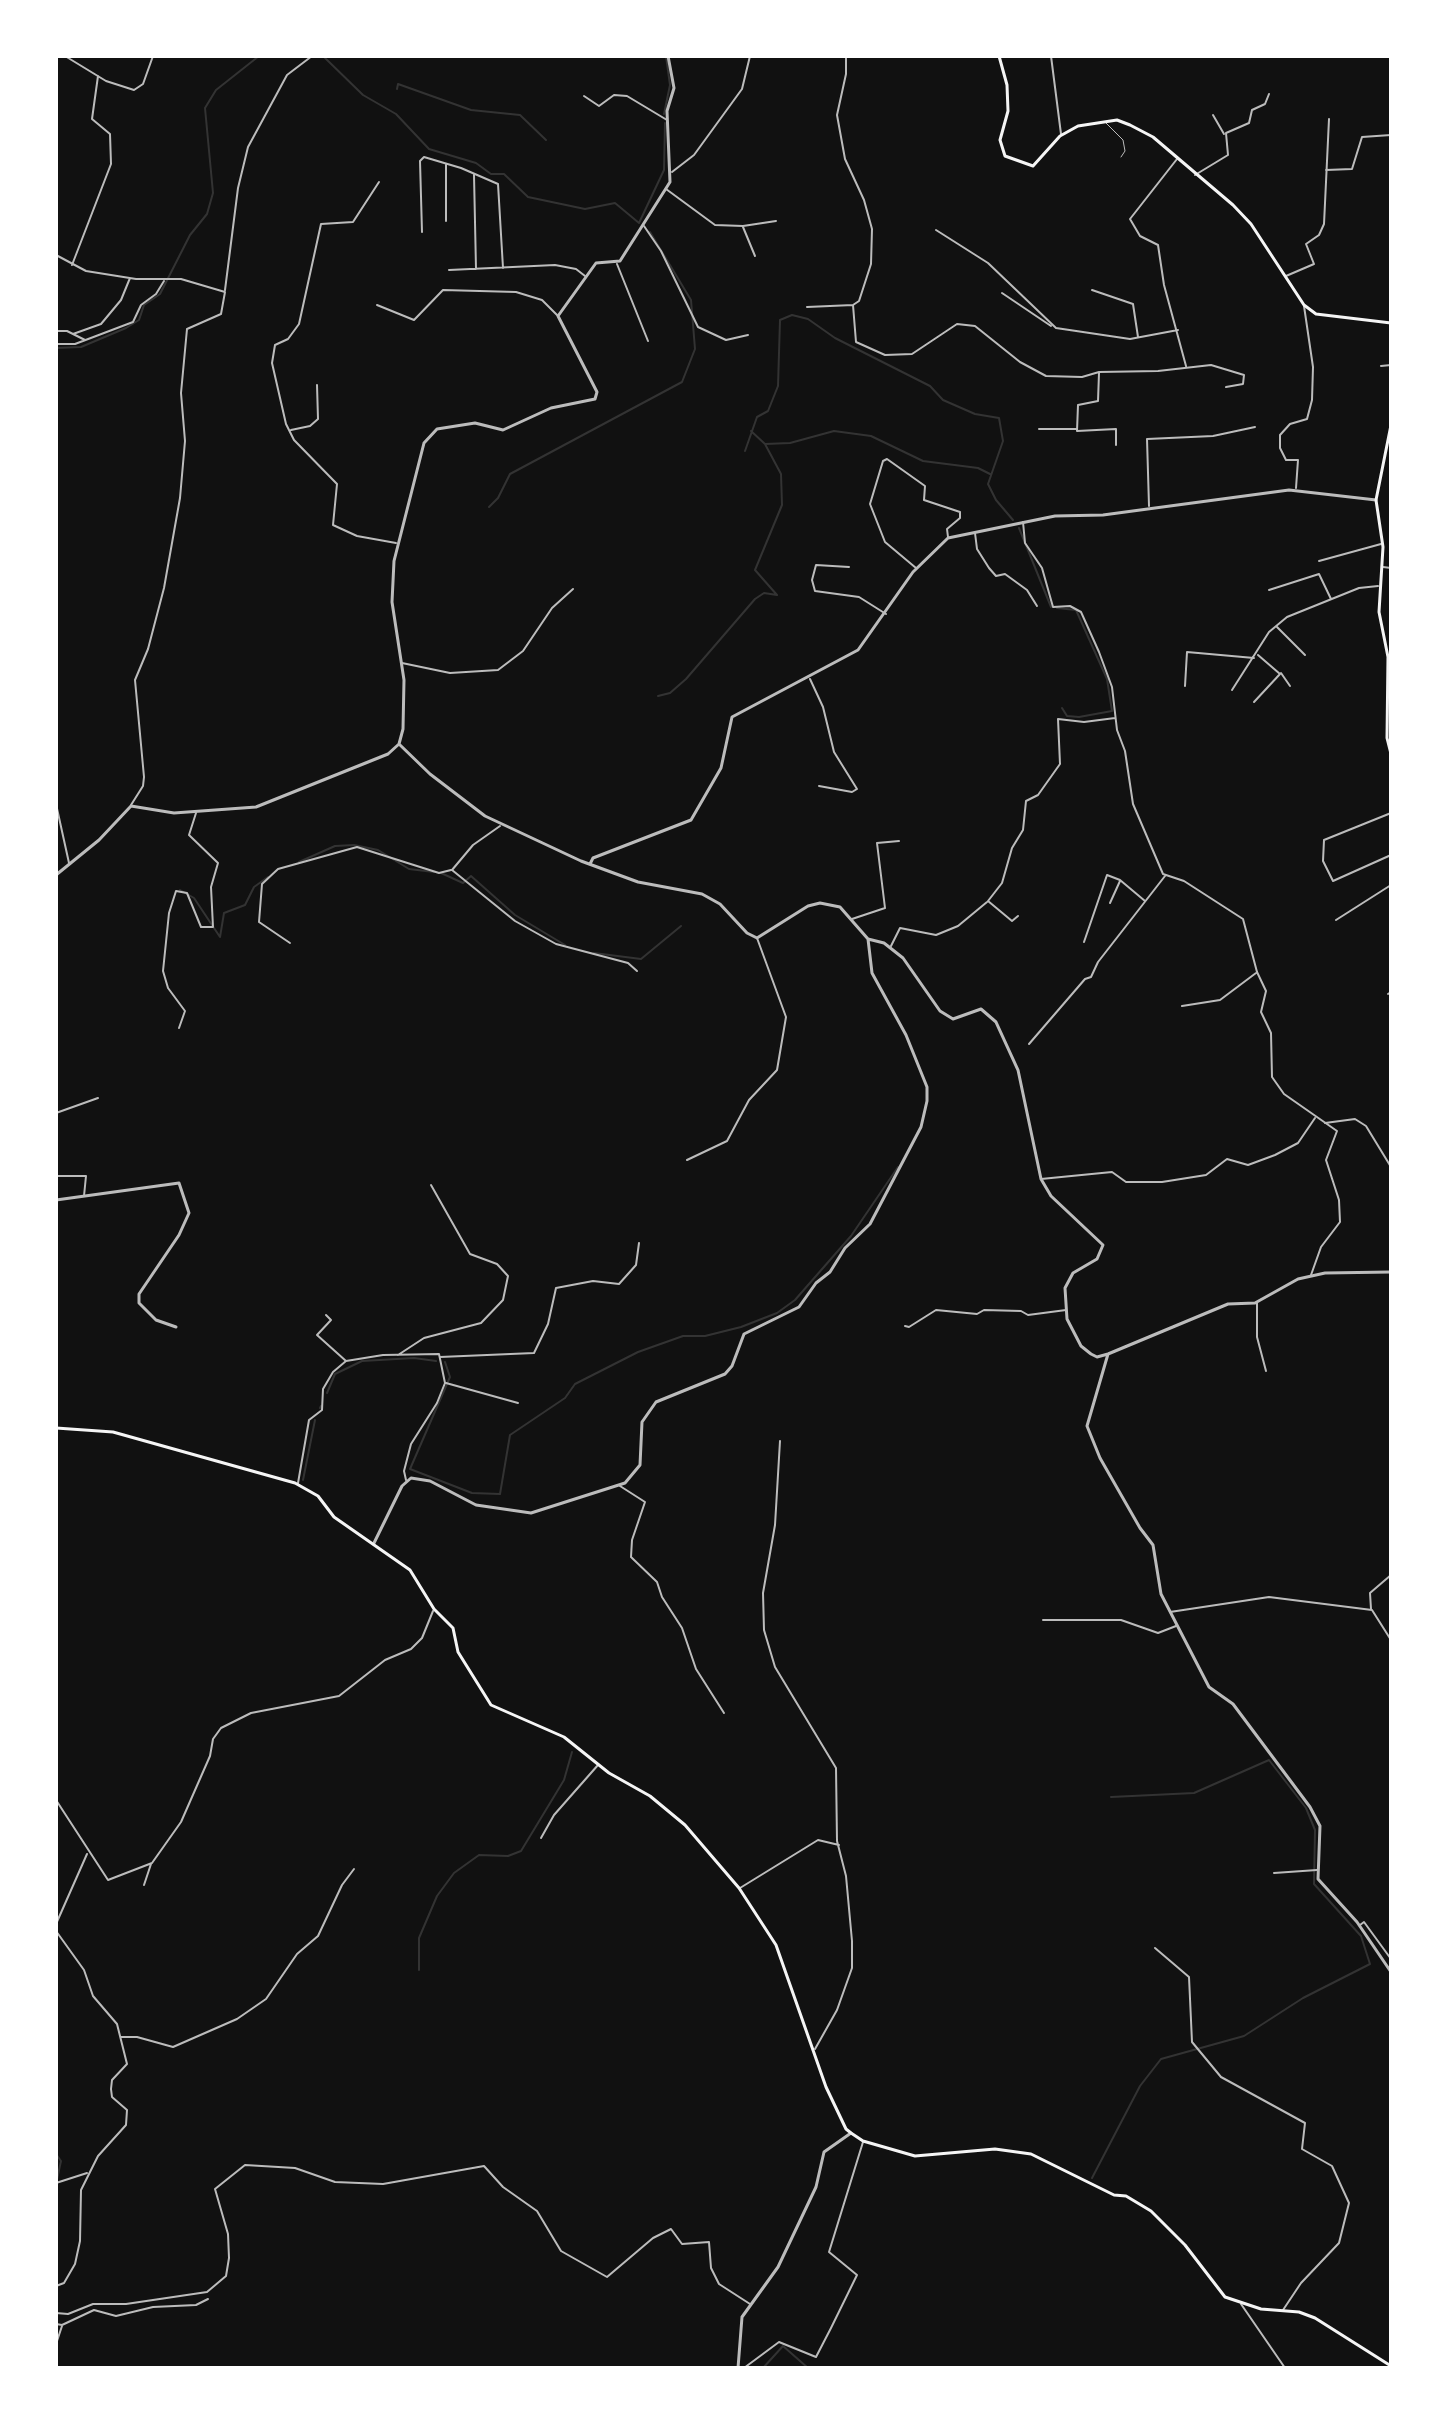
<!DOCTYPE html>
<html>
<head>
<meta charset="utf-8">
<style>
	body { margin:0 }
	#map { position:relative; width:1447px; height:2424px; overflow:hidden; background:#111; font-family:Lato,sans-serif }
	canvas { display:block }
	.frame { position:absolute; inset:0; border:58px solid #fff; pointer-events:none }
</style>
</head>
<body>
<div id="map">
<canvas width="1447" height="2424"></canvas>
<div class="frame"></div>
</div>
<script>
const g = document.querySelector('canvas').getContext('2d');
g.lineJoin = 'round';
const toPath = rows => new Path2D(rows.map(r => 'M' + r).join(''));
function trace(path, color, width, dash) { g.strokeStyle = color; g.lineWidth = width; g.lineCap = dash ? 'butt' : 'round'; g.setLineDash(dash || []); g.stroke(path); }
const stream = toPath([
	[323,56,363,95,396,114,429,149,476,163,491,174,504,174,528,197,585,209,615,203,639,223,664,170,665,123],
	[397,89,398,84,471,110,520,115,546,140],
	[664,114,670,85,666,56],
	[56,348,81,347,126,328,139,320,144,305,160,294,190,235,207,214,213,193,205,108,216,90,259,56],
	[751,431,765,444,790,443,834,431,871,436,923,461,978,468,990,474],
	[745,451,757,417,768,411,778,386,780,320,792,315,808,319,835,338,930,386,943,400,975,414,999,418,1003,441,988,484,996,500,1013,520],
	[489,507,498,498,510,474,682,382,695,349,691,300,650,232],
	[1019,528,1051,607],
	[1057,608,1076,610,1107,679,1112,711,1079,717,1067,716,1062,708],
	[658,696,670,693,686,679,755,599,764,593,777,595,755,570,782,505,781,474,765,444],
	[299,862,335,846,354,845,378,850,409,869,434,872],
	[441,873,463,883,471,876,515,915,565,945],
	[180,890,194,898,220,937,224,913,245,905,254,887,268,877],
	[594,953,641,959,681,926],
	[445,1362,450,1377,410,1469,472,1493,500,1494,510,1435,565,1398,575,1384,638,1352,683,1336,705,1336,741,1327,777,1313,795,1300,851,1236,898,1167],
	[327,1393,335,1374,362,1361,414,1358,436,1361],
	[320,1408,321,1406],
	[303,1480,315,1420],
	[419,1970,419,1938,437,1896,454,1873,479,1855,508,1856,521,1851,564,1780,572,1752],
	[56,2154,61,2161,56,2184],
	[1092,2178,1140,2086,1161,2059,1244,2036,1303,1998,1370,1964,1361,1936,1314,1884,1315,1830,1306,1808,1269,1760,1194,1793,1111,1797],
	[763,2368,783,2346,808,2368]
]);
const service = toPath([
	[1106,123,1123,140,1125,151,1121,157]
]);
const minor = toPath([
	[65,56,106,81,134,90,143,84,153,56],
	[1051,56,1061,134],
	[584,96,599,106,614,95,627,96,667,120],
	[1213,115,1224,134],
	[1177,159,1130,219,1140,236,1158,245,1164,285,1186,366],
	[1326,170,1352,169,1362,137,1391,135],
	[672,172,694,155,742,89,750,56],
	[474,175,476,269],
	[1195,175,1228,155,1226,133,1249,123,1252,110,1265,104,1269,94],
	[379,182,353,222,321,224,299,324,288,339,275,345,272,363,286,424,294,440,337,484,333,525,357,536,396,543],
	[666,189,715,225,743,226,776,221],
	[446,221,446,165],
	[644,226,661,251,698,327,726,340,748,335],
	[743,227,755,256],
	[936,230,988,263,1056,328,1130,339,1178,330],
	[422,232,420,161,424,157,461,168,498,184,503,268],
	[56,255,86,271,136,279,181,279,225,292,221,314,187,329,181,393,185,441,180,498,164,588,148,649,135,680,144,777,143,786,131,805],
	[617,264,648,341],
	[72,265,111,164,110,134,92,119,98,76],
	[449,270,555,265,576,269,585,276],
	[1286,276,1314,264,1306,244,1319,235,1324,224,1329,119],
	[225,290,238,188,248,147,287,75,312,56],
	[1092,290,1133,304,1138,337],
	[1002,293,1051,326],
	[377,305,414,320,443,290,516,292,542,300,557,315],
	[853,305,856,342,885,355,912,354,957,324,975,326,1020,362,1046,376,1082,377,1099,372,1158,371,1211,365,1244,375,1243,384,1226,387],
	[807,307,853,305,859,301,871,264,872,229,864,200,845,159,837,115,846,74,846,56],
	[56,331,67,331,85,340],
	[73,334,101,324,121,300,130,278],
	[56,344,75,344,133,322,141,305,156,294,164,281],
	[1381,366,1391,365],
	[1099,373,1098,401,1078,405,1077,431,1116,429,1116,445],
	[1039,429,1076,429],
	[291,430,310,426,318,419,317,385],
	[1296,488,1298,460,1286,460,1280,448,1280,435,1290,424,1307,419,1312,400,1313,367,1304,306],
	[1149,506,1147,439,1213,436,1255,427],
	[1023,522,1025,543,1042,568,1053,607,1070,606,1081,612,1099,652,1112,687,1117,730,1125,751,1133,804,1163,874,1184,881,1243,919,1257,972,1266,991,1261,1012,1271,1033,1272,1077,1284,1094,1337,1131,1326,1160,1339,1200,1340,1222,1321,1247,1311,1275],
	[975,533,977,549,989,568,996,576,1005,574,1027,590,1037,606],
	[1319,561,1381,544],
	[849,567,816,565,812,580,815,591,859,597,886,614],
	[1383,567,1391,568],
	[916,568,885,542,870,504,883,461,887,459,925,486,924,500,960,512,960,518,947,529,948,537],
	[1269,590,1319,574,1331,599],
	[1277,627,1305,655],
	[402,663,450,673,498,670,523,651,552,608,573,589],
	[1281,673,1290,686],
	[810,679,823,707,834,752,857,789,852,792,819,786],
	[1185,686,1187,652,1254,658],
	[1232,690,1269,632,1287,617,1359,588,1378,586],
	[1254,702,1280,674,1258,655],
	[56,804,69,863],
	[1391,813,1324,840,1323,861,1333,881,1391,855],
	[500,826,473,845,452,870,515,921,556,944,628,963,637,971],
	[1110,903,1120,881],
	[1018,916,1012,921,988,901,1002,883,1012,848,1023,830,1026,801,1038,795,1060,764,1058,719,1084,722,1115,718],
	[852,919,885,908,877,843,899,841],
	[1336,920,1391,885],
	[1084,942,1107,875,1120,880,1145,901],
	[290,943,259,922,262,884,278,869,357,847,439,873,451,870],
	[891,946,900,928,936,935,958,926,987,902],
	[1388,994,1391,992],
	[1182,1006,1220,1000,1256,973],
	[179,1028,185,1011,168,988,163,971,169,913,176,891,187,893,201,927,213,927,211,887,218,863,189,835,196,813],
	[1029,1044,1085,979,1091,977,1098,962,1165,876],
	[56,1113,98,1098],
	[1325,1123,1355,1119,1366,1126,1391,1167],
	[687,1160,727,1141,749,1100,777,1070,786,1017,757,938],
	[56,1176,86,1176,84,1196],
	[1041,1179,1112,1172,1126,1182,1162,1182,1206,1175,1227,1159,1248,1165,1275,1155,1298,1143,1315,1118],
	[1257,1303,1257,1337,1266,1371],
	[905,1326,909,1327,936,1310,977,1314,984,1310,1021,1311,1028,1315,1066,1310],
	[398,1355,424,1338,481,1323,503,1300,508,1276,497,1264,470,1254,431,1185],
	[440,1357,534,1353,548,1324,556,1288,593,1281,619,1284,636,1265,639,1243],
	[346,1361,383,1355,439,1354,445,1383,437,1403,411,1444,404,1471,406,1480],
	[446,1383,518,1403],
	[780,1441,775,1525,763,1593,764,1630,775,1667,836,1768,837,1841,846,1876,852,1941,852,1968,837,2010,815,2049],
	[298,1483,309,1420,322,1410,323,1389,333,1372,346,1361,317,1335,331,1320,326,1315],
	[620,1486,645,1502,632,1540,631,1557,657,1582,662,1597,682,1628,696,1669,724,1713],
	[1371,1609,1370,1593,1391,1575],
	[1170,1612,1269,1597,1372,1610,1391,1640],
	[1043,1620,1121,1620,1158,1633,1176,1626],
	[56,1800,108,1880,152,1863,181,1822,210,1756,213,1739,221,1728,251,1713,339,1696,385,1660,411,1649,422,1638,433,1611],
	[541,1838,554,1815,598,1765],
	[1274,1873,1317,1870],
	[144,1885,151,1864],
	[740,1888,818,1840,839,1845],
	[56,1924,87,1854],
	[1360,1925,1364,1922,1391,1959],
	[56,1931,84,1970,93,1996,117,2024,127,2064,112,2080,111,2089,112,2097,127,2110,126,2125,98,2156,81,2190,80,2241,75,2264,64,2283,56,2286],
	[1155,1948,1189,1977,1192,2042,1221,2077,1305,2123,1302,2149,1332,2166,1349,2203,1339,2243,1301,2283,1283,2310],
	[121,2037,137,2037,173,2047,237,2019,266,1999,297,1954,318,1936,342,1885,354,1869],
	[56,2183,87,2173],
	[1241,2304,1285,2368],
	[56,2313,68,2314,93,2304,126,2304,207,2292,226,2276,229,2258,228,2234,215,2189,245,2165,295,2168,335,2182,383,2184,484,2166,503,2187,537,2211,561,2251,607,2277,653,2238,671,2229,682,2244,709,2242,711,2268,719,2284,750,2304],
	[56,2324,62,2325,94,2310,116,2316,153,2307,196,2305,208,2299],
	[56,2344,62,2326],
	[744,2368,779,2342,816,2357,831,2328,857,2275,829,2252,863,2142]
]);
const tertiary = toPath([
	[590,864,593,858,691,820,721,768,732,717,858,650,913,572,948,538,1055,516,1103,515,1289,490,1376,500],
	[56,875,99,840,131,806,174,813,256,807,388,754,399,744,403,729,404,680,392,602,394,561,424,443,437,429,475,423,503,430,551,408,595,399,597,392,558,316,596,263,620,261,670,182,667,111,674,88,668,56],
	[868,939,884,943,903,958,940,1011,953,1019,981,1009,996,1022,1018,1070,1041,1179,1051,1196,1103,1245,1097,1259,1073,1273,1065,1288,1067,1319,1081,1346,1091,1354,1097,1357,1108,1354,1228,1304,1255,1303,1298,1279,1325,1273,1391,1272],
	[56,1200,179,1183,189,1213,179,1235,139,1294,139,1303,156,1320,176,1327],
	[1108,1354,1087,1426,1100,1458,1140,1528,1153,1545,1161,1594,1209,1687,1233,1704,1310,1807,1320,1826,1318,1879,1357,1922,1391,1972],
	[374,1543,402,1486,411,1478,430,1481,476,1505,531,1513,625,1483,640,1465,642,1422,656,1402,725,1374,732,1366,744,1334,799,1307,816,1283,830,1272,845,1248,870,1224,921,1127,927,1101,927,1087,906,1035,872,973,868,939,840,907,820,903,808,906,757,938,747,933,720,904,702,894,638,882,581,861,485,816,430,774,399,744],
	[738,2368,742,2317,778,2267,816,2187,824,2152,851,2133]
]);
const secondary = toPath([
	[999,56,1007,85,1008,111,1000,140,1005,156,1033,166,1060,136,1078,126,1117,120,1130,125,1153,137,1233,205,1251,224,1304,305,1316,314,1391,323],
	[1391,425,1376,500,1383,547,1379,612,1388,657,1387,738,1391,754],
	[56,1428,113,1432,295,1483,318,1496,334,1517,410,1570,434,1609,453,1628,458,1652,491,1705,564,1737,609,1773,650,1796,685,1825,739,1888,776,1945,826,2087,846,2129,851,2133,863,2141,915,2156,995,2149,1031,2154,1114,2195,1126,2196,1151,2211,1185,2245,1225,2297,1261,2309,1299,2312,1315,2318,1391,2366]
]);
trace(stream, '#333', 2);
trace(service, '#bcbcbc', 1);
trace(minor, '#bcbcbc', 2);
trace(tertiary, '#bcbcbc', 3);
trace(secondary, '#f5f5f5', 3);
</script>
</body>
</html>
